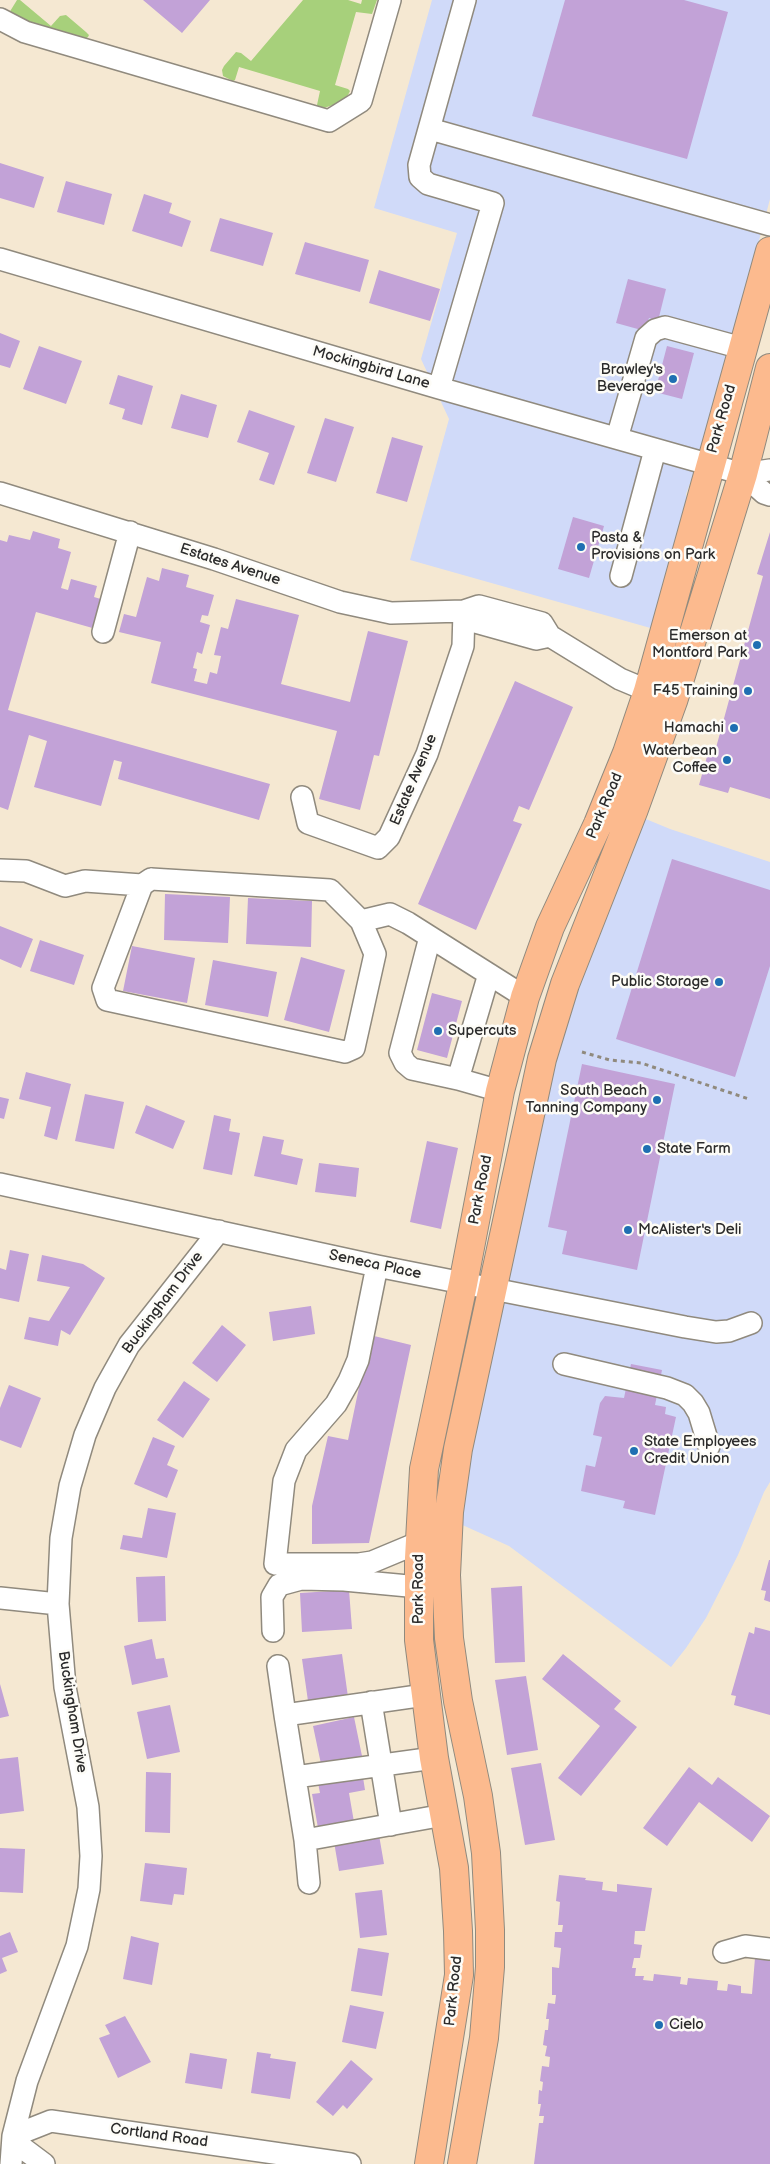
<!DOCTYPE html>
<html>
<head>
<meta charset="utf-8">
<style>
	body { margin:0 }
	canvas { display:block; background:#f5e8d2 }
</style>
</head>
<body>
<canvas width="770" height="2164"></canvas>
<script>
const g = document.querySelector('canvas').getContext('2d');
g.lineJoin = 'round';
function fill(path, color) { g.fillStyle = color; g.fill(path, 'evenodd'); }
const toPath = rows => new Path2D(rows.map(r => 'M' + r).join(''));
function trace(path, color, width, dash) { g.strokeStyle = color; g.lineWidth = width; g.lineCap = dash ? 'butt' : 'round'; g.setLineDash(dash || []); g.stroke(path); }
function drawText(font, color, halo, rows, align = 'center') {
  g.font = font + ' "Balsamiq Sans",sans-serif'; g.lineWidth = 5; g.setLineDash([]); g.textBaseline = 'middle'; g.strokeStyle = halo; g.fillStyle = color; for (const [text, x, y, turn = 0] of rows) {
    g.save(); g.translate(x, y); g.rotate((+turn || 0) * Math.PI / 180); g.textAlign = isNaN(turn) ? turn : align; if (halo) g.strokeText(text, 0, 0); g.fillText(text, 0, 0); g.restore();
  }
}
const built = toPath([
	[432,0,770,0,770,199,706,441,686,494,688,508,654,629,410,560,449,419,421,359,457,233,374,208],
	[641,817,670,829,770,862,770,1482,764,1492,738,1555,706,1618,686,1648,671,1667,509,1546,458,1523,470,1428,547,1071]
]);
const green = toPath([
	[17,0,20,0,51,26,60,16,66,15,86,32,89,35,88,37,85,39,16,18,9,13],
	[303,0,348,0,361,4,362,0,377,0,372,14,356,12,335,85,348,89,350,91,348,95,339,103,324,108,319,108,317,105,320,91,239,67,235,80,233,81,223,76,222,70,224,66,236,52,241,53,251,61]
]);
const building = toPath([
	[143,0,210,0,182,33],
	[565,0,684,0,728,12,687,159,532,116],
	[0,163,44,177,34,208,0,198],
	[66,181,112,194,104,225,57,212],
	[144,194,172,203,169,213,191,221,182,247,132,231],
	[220,218,273,233,263,266,210,251],
	[305,242,369,260,360,292,295,274],
	[379,270,440,289,430,321,369,303],
	[628,279,666,289,658,321,649,318,645,331,616,323],
	[0,333,20,341,10,368,0,365],
	[39,346,82,361,66,404,23,389],
	[667,346,694,353,682,399,655,392],
	[118,375,153,386,142,425,122,419,125,409,109,404],
	[181,394,217,405,208,438,171,428],
	[249,410,295,426,274,485,259,480,269,453,237,442],
	[325,418,354,427,336,482,307,473],
	[392,437,423,446,407,502,376,493],
	[573,517,604,526,589,578,558,569],
	[33,531,60,539,58,548,71,552,61,588,68,590,71,579,97,586,94,597,104,600,96,629,36,612,8,710,270,784,259,820,118,779,122,762,114,760,101,806,34,787,47,741,29,735,8,810,0,807,0,540,7,542,9,535,30,540],
	[770,532,770,799,730,787,728,793,699,785,708,753,714,755,763,576,757,574],
	[162,568,189,575,186,587,214,595,208,616,202,615,200,622,210,625,202,654,197,652,193,668,197,669,194,681,207,684,210,672,217,674,221,656,214,655,221,627,228,629,236,599,299,615,281,684,350,702,368,631,408,641,379,756,374,755,360,810,319,799,337,731,151,683,161,642,119,632,124,614,136,617,147,577,159,581],
	[515,681,573,707,529,810,519,806,513,821,522,824,476,930,418,904],
	[672,859,770,890,770,966,735,1077,616,1039],
	[165,894,230,897,228,943,164,940],
	[248,898,312,901,311,947,246,944],
	[0,926,33,939,21,968,0,959],
	[40,940,84,955,74,985,30,971],
	[132,946,195,958,187,1003,123,991],
	[301,957,345,970,329,1032,284,1020],
	[213,960,277,972,268,1017,205,1005],
	[432,993,462,1001,447,1058,417,1050],
	[582,1064,675,1084,637,1270,562,1254,567,1231,548,1227],
	[26,1072,71,1084,57,1140,44,1136,51,1107,19,1099],
	[85,1094,124,1102,114,1149,75,1141],
	[0,1097,9,1099,4,1119,0,1118],
	[146,1105,185,1121,173,1149,135,1133],
	[214,1115,231,1119,229,1131,240,1133,232,1175,203,1169],
	[263,1136,284,1140,281,1154,303,1159,297,1185,254,1176],
	[427,1141,458,1148,441,1229,410,1222],
	[319,1163,359,1168,356,1197,315,1192],
	[10,1250,29,1254,19,1302,0,1298,0,1268,6,1270],
	[42,1255,83,1264,105,1278,70,1335,61,1330,58,1346,24,1339,29,1317,49,1321,70,1287,37,1281],
	[311,1306,315,1334,273,1341,269,1312],
	[222,1325,246,1345,217,1382,192,1363],
	[370,1335,411,1345,369,1543,312,1544,312,1506,328,1436,348,1440],
	[631,1364,662,1370,655,1405,666,1407,665,1414,676,1417,655,1515,623,1508,625,1501,581,1491,586,1465,595,1467,602,1437,593,1435,600,1403,605,1396,624,1398],
	[184,1381,210,1399,183,1438,157,1420],
	[9,1385,41,1398,21,1448,0,1440,0,1408],
	[153,1437,175,1446,167,1465,178,1470,167,1498,134,1484],
	[148,1508,176,1513,167,1558,120,1549,123,1535,142,1538],
	[769,1560,770,1560,770,1602,764,1600,766,1591,761,1590],
	[165,1576,166,1621,138,1622,136,1577],
	[522,1586,525,1662,495,1663,491,1588],
	[349,1590,352,1629,302,1632,300,1593],
	[755,1627,770,1631,770,1715,734,1705,736,1696,731,1695,749,1632,754,1634],
	[152,1639,156,1659,164,1658,168,1677,132,1685,124,1646],
	[342,1654,348,1697,308,1701,302,1659],
	[563,1654,621,1701,614,1709,637,1727,581,1796,558,1778,600,1726,542,1679],
	[526,1676,538,1750,507,1755,495,1680],
	[0,1684,9,1716,0,1718],
	[170,1705,180,1752,147,1759,137,1712],
	[354,1717,362,1756,321,1764,313,1726],
	[18,1757,24,1811,0,1814,0,1759],
	[541,1763,555,1840,525,1845,511,1768],
	[689,1767,712,1785,718,1777,770,1816,752,1842,699,1802,667,1846,643,1828],
	[362,1771,365,1790,349,1793,354,1822,318,1828,312,1794,320,1793,317,1778],
	[146,1772,171,1773,170,1833,145,1832],
	[379,1835,384,1864,339,1871,334,1842],
	[0,1848,25,1849,23,1893,0,1892],
	[145,1863,187,1868,184,1895,174,1894,172,1905,140,1901],
	[559,1875,586,1878,585,1880,603,1882,602,1890,617,1892,617,1884,652,1888,645,1931,635,1931,634,1944,642,1945,640,1958,634,1958,632,1968,636,1968,635,1976,644,1976,643,1980,653,1981,654,1974,681,1977,680,1984,687,1985,688,1978,718,1981,717,1990,727,1991,728,1984,741,1986,741,1993,752,1994,755,1958,770,1960,770,2164,534,2164,539,2123,543,2123,544,2116,539,2116,541,2104,538,2104,539,2090,542,2091,543,2082,540,2081,542,2066,549,2067,550,2057,545,2056,547,2046,543,2045,545,2030,548,2030,549,2019,546,2019,548,2003,555,2004,556,1995,552,1995,552,1967,559,1968,561,1948,554,1947,555,1932,562,1932,563,1925,558,1925,560,1902,556,1901],
	[382,1890,387,1935,360,1938,355,1893],
	[10,1932,18,1952,2,1958,7,1971,0,1974,0,1936],
	[131,1936,159,1943,152,1985,123,1979],
	[358,1948,389,1953,382,1996,351,1991],
	[350,2005,384,2012,376,2049,342,2042],
	[125,2016,151,2062,118,2078,99,2038,110,2034,105,2025],
	[257,2052,271,2054,270,2058,296,2062,290,2099,251,2093],
	[190,2053,227,2059,222,2089,185,2083],
	[351,2060,373,2079,347,2109,343,2105,333,2116,316,2102]
]);
const path = toPath([
	[582,1052,610,1060,641,1063,749,1099]
]);
const minor = toPath([
	[0,19,25,32,329,121,361,101,390,0],
	[430,129,770,225],
	[0,259,439,388,743,474,764,493,770,495],
	[439,388,493,203,428,184,420,177,419,165,465,0],
	[617,438,646,338,655,330,665,327,742,348],
	[743,474,770,470],
	[0,493,214,559,340,602,391,613,464,611,479,606,542,623,550,636,620,679,663,697],
	[621,576,655,450],
	[464,611,475,622,536,639,550,636],
	[103,632,130,532],
	[302,797,308,823,378,848,389,837,427,754,463,646,464,611],
	[0,870,26,871,65,886,85,881,142,885],
	[151,879,330,890,361,921,375,954,354,1048,345,1052,107,1000,103,988,142,885,151,879],
	[361,921,390,914,408,923,525,997],
	[430,937,400,1053,405,1063,412,1069,458,1079],
	[489,974,458,1079,500,1091],
	[0,1184,377,1266,685,1327,716,1332,729,1331,751,1323],
	[377,1266,358,1360,349,1381,336,1404,296,1450,284,1481,275,1564,359,1564,372,1562,420,1542],
	[564,1364,667,1388,685,1395,693,1403,699,1413,709,1446],
	[0,1598,58,1604],
	[273,1631,272,1597,279,1585,301,1579,344,1580,419,1587],
	[278,1666,285,1715],
	[371,1702,391,1825],
	[295,1777,434,1758],
	[305,1840,444,1815],
	[309,1883,305,1840,285,1715,425,1695],
	[724,1952,745,1946,770,1949],
	[11,2164,13,2136,27,2081,77,1946,89,1889,91,1856,88,1807,65,1687,58,1604,61,1538,70,1486,85,1435,105,1388,129,1345,219,1231],
	[44,2164,20,2146,13,2136,51,2121,350,2164]
]);
const major = toPath([
	[429,2164,459,1975,458,1931,454,1868,434,1758,419,1640,419,1558,424,1469,463,1284,500,1091,525,997,550,927,598,824,627,753,648,691,770,251],
	[462,2164,484,2038,490,1967,490,1930,486,1853,478,1796,458,1701,449,1638,446,1575,449,1512,458,1449,542,1059,565,984,634,809,673,701,743,474,770,368]
]);
const markers = [
	[673,379,5,"#1f6fb2"],
	[581,547,5,"#1f6fb2"],
	[757,645,5,"#1f6fb2"],
	[748,691,5,"#1f6fb2"],
	[734,728,5,"#1f6fb2"],
	[727,760,5,"#1f6fb2"],
	[719,982,5,"#1f6fb2"],
	[438,1031,5,"#1f6fb2"],
	[657,1100,5,"#1f6fb2"],
	[647,1149,5,"#1f6fb2"],
	[628,1230,5,"#1f6fb2"],
	[634,1451,5,"#1f6fb2"],
	[659,2025,5,"#1f6fb2"]
];
const streetNames = [
	["Mockingbird Lane",371,368,16],
	["Park Road",722,419,-74],
	["Estates Avenue",230,565,18],
	["Estate Avenue",414,780,-67],
	["Park Road",605,806,-67],
	["Park Road",481,1190,-79],
	["Seneca Place",375,1265,12],
	["Buckingham Drive",163,1303,-53],
	["Park Road",419,1589,-90],
	["Buckingham Drive",72,1712,81],
	["Park Road",454,1991,-84],
	["Cortland Road",159,2136,8]
];
const poiNames = [
	["Brawley's",663,370],
	["Beverage",663,387],
	["Pasta &",591,538,"left"],
	["Provisions on Park",591,555,"left"],
	["Emerson at",747,636],
	["Montford Park",747,653],
	["F45 Training",738,691],
	["Hamachi",724,728],
	["Waterbean",717,751],
	["Coffee",717,768],
	["Public Storage",709,982],
	["Supercuts",448,1031,"left"],
	["South Beach",647,1091],
	["Tanning Company",647,1108],
	["State Farm",657,1149,"left"],
	["McAlister's Deli",638,1230,"left"],
	["State Employees",644,1442,"left"],
	["Credit Union",644,1459,"left"],
	["Cielo",669,2025,"left"]
];
fill(built, '#d0daf9');
fill(green, '#a7d07b');
fill(building, '#c2a2d7');
trace(minor, '#908a7e', 24);
trace(major, '#908a7e', 30);
trace(path, '#908a7e', 3, [4, 4]);
trace(minor, '#fff', 21);
trace(major, '#fcba8e', 28);
for (const [x, y, r, color] of markers) { const dot = new Path2D(); dot.arc(x, y, r, 0, 2 * Math.PI); g.fillStyle = color; g.fill(dot); trace(dot, '#fdfcf7', 2); }
drawText('15px', '#2b2b2b', '#fdfcf7', streetNames);
drawText('15px', '#2b2b2b', '#fdfcf7', poiNames, 'right');
</script>
</body>
</html>
